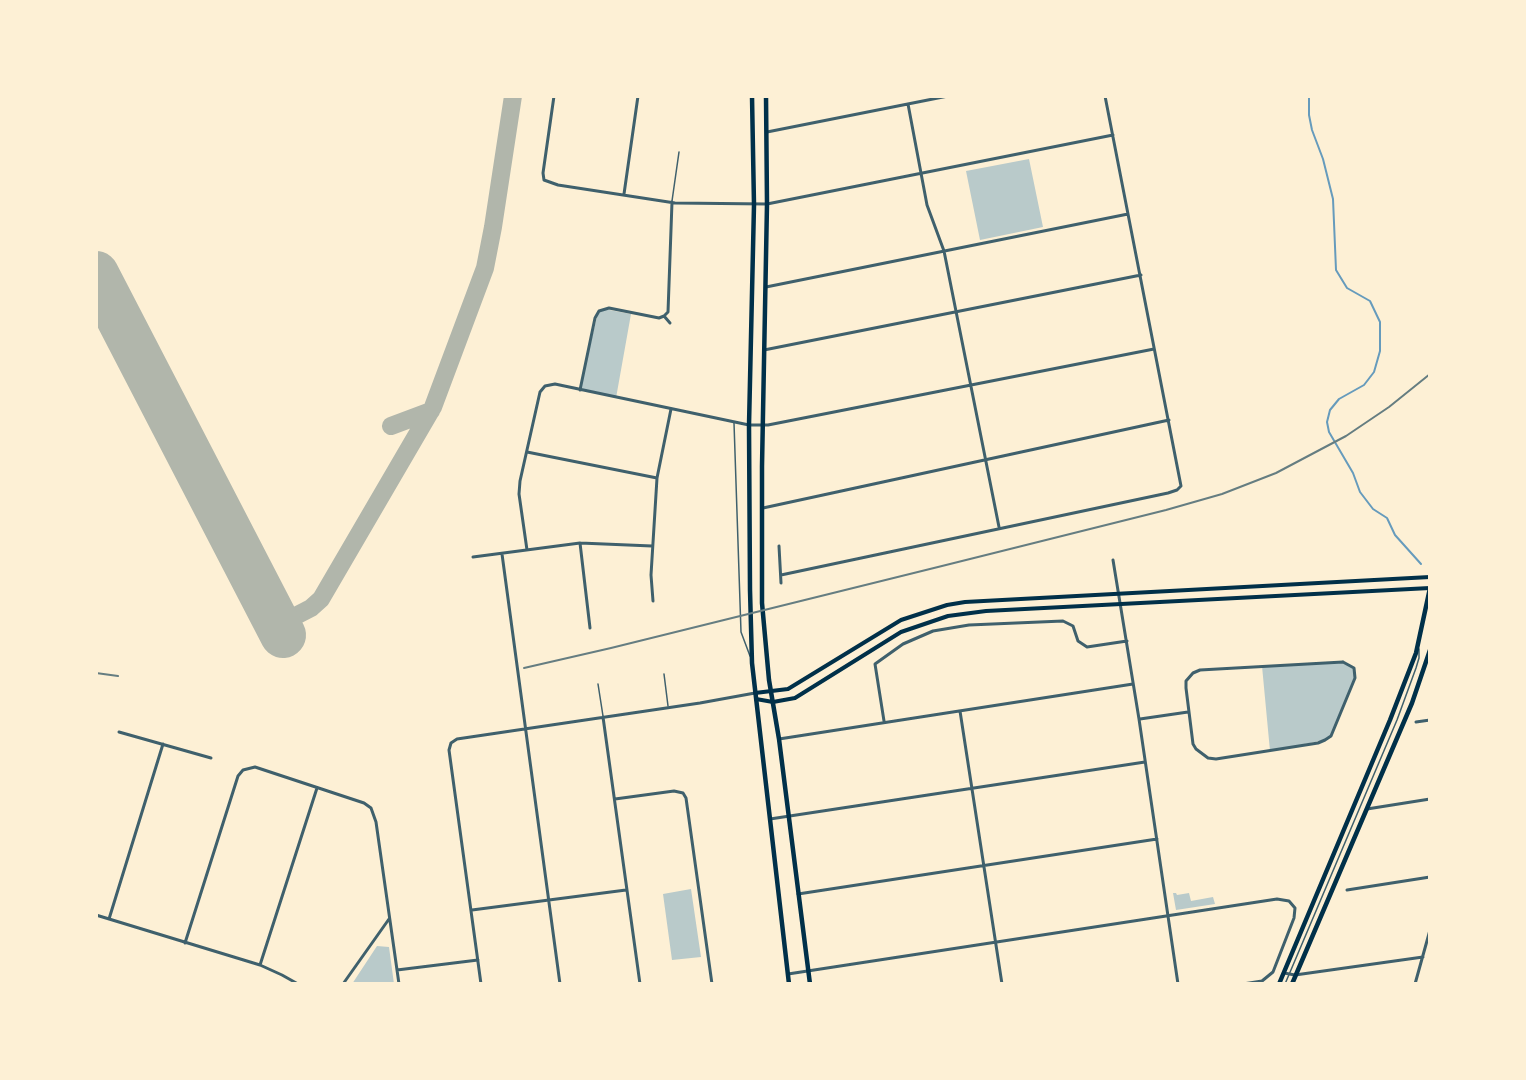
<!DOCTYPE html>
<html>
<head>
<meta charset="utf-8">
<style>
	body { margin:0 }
	#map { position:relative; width:1526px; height:1080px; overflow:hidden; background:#fdf0d5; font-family:Helvetica,sans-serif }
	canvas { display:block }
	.frame { position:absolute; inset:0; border:98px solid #fdf0d5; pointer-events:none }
</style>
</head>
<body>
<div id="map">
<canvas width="1526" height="1080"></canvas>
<div class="frame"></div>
</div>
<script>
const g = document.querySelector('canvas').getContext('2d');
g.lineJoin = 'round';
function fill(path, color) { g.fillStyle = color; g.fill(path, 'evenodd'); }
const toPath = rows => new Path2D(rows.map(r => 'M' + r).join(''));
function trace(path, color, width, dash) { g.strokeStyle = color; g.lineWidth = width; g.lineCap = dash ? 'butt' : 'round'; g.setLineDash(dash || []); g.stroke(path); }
const green = toPath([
	[1029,159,1043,227,980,240,966,171],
	[604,309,631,314,616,398,580,389,598,312],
	[1343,662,1352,666,1356,675,1331,736,1325,740,1270,751,1262,666],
	[691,889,701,957,672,960,663,894],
	[1173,893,1176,893,1177,895,1189,893,1191,901,1213,897,1215,904,1176,910],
	[377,946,389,947,394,984,352,984]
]);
const stream = toPath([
	[1309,96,1309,115,1312,130,1323,159,1333,199,1336,270,1347,288,1370,301,1380,322,1380,351,1374,372,1364,385,1339,399,1330,410,1327,422,1329,432,1353,473,1360,492,1373,509,1387,518,1395,535,1421,564]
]);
const taxiway = toPath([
	[391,426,431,411],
	[278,625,311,608,321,599,433,407,485,268,493,227,513,96]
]);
const runway = toPath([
	[96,274,283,635]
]);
const service = toPath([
	[672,201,679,152],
	[734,423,741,632,750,656],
	[664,674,668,706],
	[598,684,603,716],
	[1285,984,1397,720,1416,668,1419,658,1419,649]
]);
const minor = toPath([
	[554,96,543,173,544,180,558,185,675,203,767,204,1113,135],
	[908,104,927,205,944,251,999,527],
	[767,132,948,96],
	[624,194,638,96],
	[766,287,1128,214],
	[664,316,670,323],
	[764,350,1141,275],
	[580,390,595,318,599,311,609,308,659,318,664,316,668,312,672,202],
	[527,452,657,478],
	[763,508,1169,420],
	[580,543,590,628],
	[779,546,781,583],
	[527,550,519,494,520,481,540,392,545,386,555,384,749,425,768,425,1154,349],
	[502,554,560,984],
	[473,557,580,543,652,546],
	[1113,560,1139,719,1178,984],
	[781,575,1168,493,1177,490,1181,486,1105,96],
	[653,601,651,575,657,478,671,409],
	[1343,662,1354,668,1355,678,1331,736,1325,740,1318,743,1216,759,1208,758,1196,749,1193,744,1186,688,1186,681,1193,673,1200,670,1343,662],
	[960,711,1002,984],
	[603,717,640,984],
	[1140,719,1188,712],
	[884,721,875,664,903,644,933,631,969,625,1063,621,1073,626,1078,641,1087,647,1127,641],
	[1416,722,1430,720],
	[119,732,211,758],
	[779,739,1133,684],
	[615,799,674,791,683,793,686,798,712,984],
	[1367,809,1430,799],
	[770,819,1145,762],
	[1347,890,1430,877],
	[798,894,1157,839],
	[472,910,626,890],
	[96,915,260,965,282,975,298,984],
	[109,919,163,744],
	[185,943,238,776,243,770,255,767,364,803,371,808,376,822,399,984],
	[260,965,317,788],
	[397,970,478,960],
	[1284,973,1295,975,1423,957],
	[788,974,1277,899,1289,901,1295,908,1294,918,1273,972,1262,981,1243,984],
	[343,984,389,919],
	[481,984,449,750,451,743,457,739,700,703,755,693],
	[1415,984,1430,930]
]);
const secondary = toPath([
	[755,693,788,689,901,620,947,605,965,602,1430,577],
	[756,699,773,702,795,698,901,632,948,616,986,611,1430,588]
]);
const primary = toPath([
	[752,96,754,205,749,425,750,590,752,663,789,984],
	[766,96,767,204,762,466,762,603,769,680,779,739,810,984],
	[1279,984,1390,720,1416,653,1430,588],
	[1292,984,1412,703,1430,650]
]);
const rail = toPath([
	[524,668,611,648,942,566,1166,510,1222,494,1276,473,1346,436,1389,407,1430,374],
	[96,673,118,676]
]);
fill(green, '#b9caca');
trace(stream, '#669bbc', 2);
trace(taxiway, '#b1b6ab', 18);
trace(runway, '#b1b6ab', 46);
trace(service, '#3f606c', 1.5);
trace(minor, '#3f606c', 3);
trace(secondary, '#003049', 4);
trace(primary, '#003049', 4.5);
trace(rail, '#657d81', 2);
</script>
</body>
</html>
